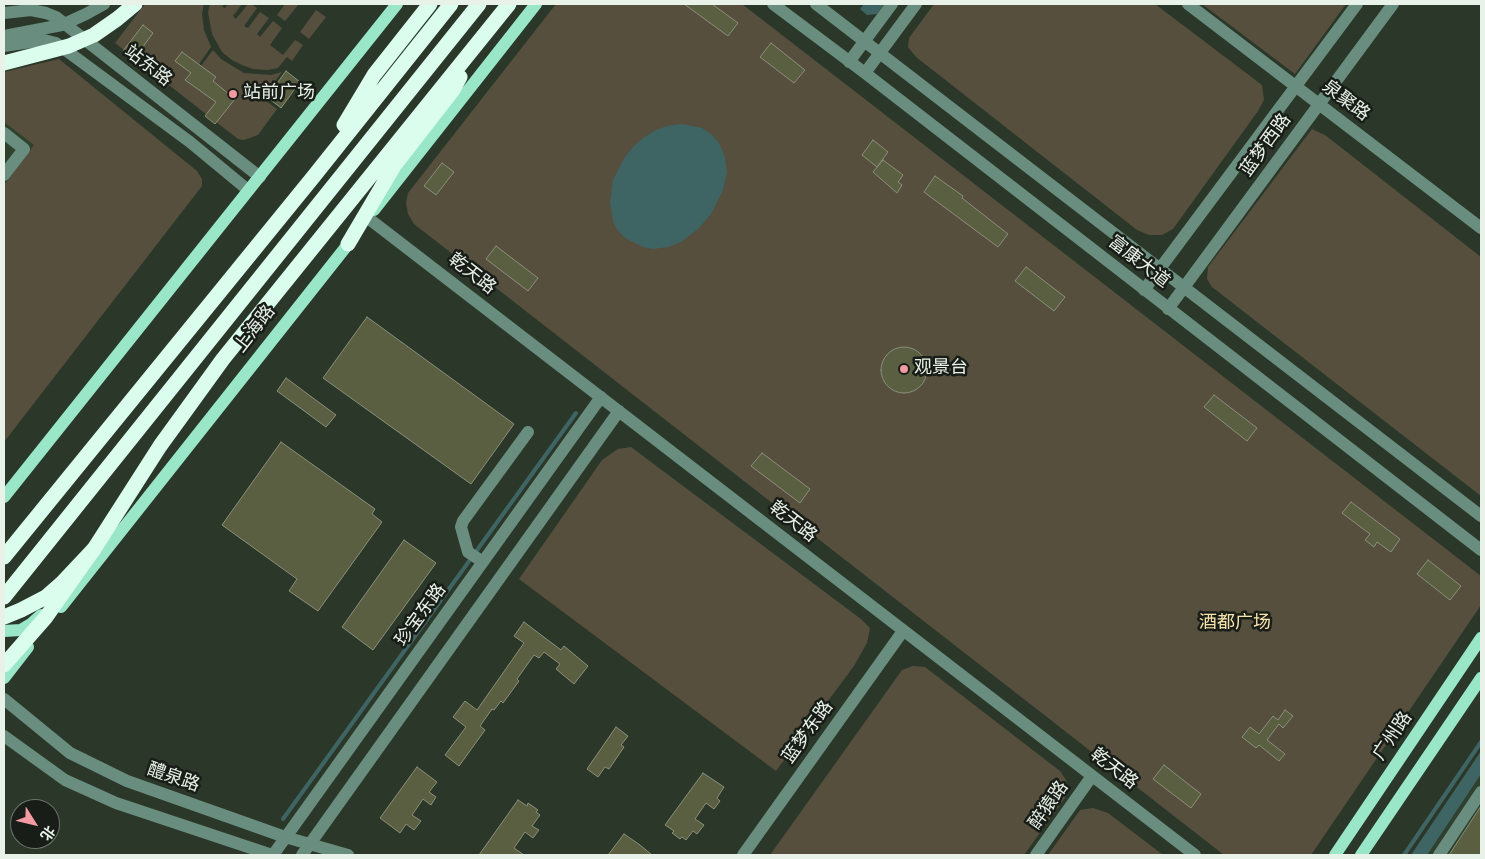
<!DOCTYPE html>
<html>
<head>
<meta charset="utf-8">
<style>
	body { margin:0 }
	#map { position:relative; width:1485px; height:859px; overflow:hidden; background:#2b3829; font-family:Overpass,"Noto Sans SC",sans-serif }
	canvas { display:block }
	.frame { position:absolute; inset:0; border:5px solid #e9f2e8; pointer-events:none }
	.north { position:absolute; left:10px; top:799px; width:50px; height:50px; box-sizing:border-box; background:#181d17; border:1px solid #6c726b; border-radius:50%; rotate:126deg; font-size:14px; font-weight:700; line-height:20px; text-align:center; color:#e9f2e8 }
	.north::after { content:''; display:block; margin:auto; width:18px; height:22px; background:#f49aa2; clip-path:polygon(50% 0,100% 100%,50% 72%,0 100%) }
</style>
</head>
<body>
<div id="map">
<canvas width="1485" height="859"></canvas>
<div class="frame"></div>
<div class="north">北</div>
</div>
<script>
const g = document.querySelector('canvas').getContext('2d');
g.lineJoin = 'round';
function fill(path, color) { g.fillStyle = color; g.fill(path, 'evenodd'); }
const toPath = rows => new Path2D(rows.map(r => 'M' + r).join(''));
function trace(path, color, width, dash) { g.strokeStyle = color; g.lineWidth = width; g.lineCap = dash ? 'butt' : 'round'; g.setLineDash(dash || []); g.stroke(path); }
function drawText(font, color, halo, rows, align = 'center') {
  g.font = font + ' Overpass,"Noto Sans SC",sans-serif'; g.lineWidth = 5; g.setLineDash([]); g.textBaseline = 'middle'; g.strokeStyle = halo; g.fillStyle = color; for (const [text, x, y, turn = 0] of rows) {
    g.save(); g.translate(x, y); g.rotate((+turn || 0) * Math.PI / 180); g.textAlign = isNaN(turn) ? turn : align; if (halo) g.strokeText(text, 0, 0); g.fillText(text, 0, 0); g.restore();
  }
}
const built = toPath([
	[4,122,34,145,4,185],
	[1481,760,1481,855,1418,855]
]);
const green = toPath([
	[145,4,204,4,202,14,204,30,211,47,199,64,201,66,213,50,221,59,244,73,271,75,282,72,262,98,277,109,258,135,244,140,238,139,115,43],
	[210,4,224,4,222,7,225,8,228,4,242,4,233,16,236,19,248,4,251,4,257,8,244,26,248,28,260,12,269,18,257,34,260,37,273,21,282,28,270,45,283,55,295,40,303,45,292,61,287,57,278,68,268,70,253,69,242,65,232,60,222,52,212,34,208,12],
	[285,4,299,4,285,21,277,15],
	[556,4,742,4,1481,576,1481,605,1311,855,1224,855,414,224,408,214,406,203,408,193],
	[934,4,1155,4,1262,85,1264,100,1258,111,1173,229,1162,235,1149,235,1137,230,916,57,908,47,909,38],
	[1202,4,1346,4,1295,74],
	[316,10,326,17,309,39,300,32],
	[59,59,197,171,202,179,202,186,4,442,4,185,34,145,4,122,4,72],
	[1312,129,1325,135,1481,257,1481,496,1212,287,1207,279,1208,267],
	[631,447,861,619,870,628,867,643,854,666,776,771,519,579,602,460,618,449],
	[913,666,925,667,1060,771,1066,780,1067,795,1024,855,770,855,902,670],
	[1093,808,1108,813,1163,855,1048,855,1080,810]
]);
const water = toPath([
	[864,4,884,4,877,14,867,15,860,9],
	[682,124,702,128,711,134,719,143,725,157,727,172,723,190,711,214,698,229,681,242,668,247,653,249,643,247,625,238,617,229,613,221,610,202,613,180,625,157,633,147,643,138,656,130,667,126],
	[1481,751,1481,774,1427,855,1411,855]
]);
const stream = toPath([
	[283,819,576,413],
	[1404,855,1481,742]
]);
const building = toPath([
	[684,4,712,4,738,23,728,36,684,4],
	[143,25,153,33,134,59,123,51,143,25],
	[771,43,805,70,794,83,760,57,771,43],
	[182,52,216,77,213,81,235,99,215,124,205,116,216,102,185,80,191,73,175,61,182,52],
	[286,71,300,82,281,108,267,97,286,71],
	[873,140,888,152,877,167,862,155,873,140],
	[883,160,903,175,898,182,902,185,897,193,873,172,883,160],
	[442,163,454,172,436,195,424,186,442,163],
	[935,176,963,196,962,198,1008,234,998,247,924,192,935,176],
	[496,246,538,278,528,291,486,259,496,246],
	[1026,267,1065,297,1054,311,1015,281,1026,267],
	[367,317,514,424,471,484,323,378,367,317],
	'881 370a23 23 0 1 1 46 0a23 23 0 1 1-46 0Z',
	[286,378,336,415,326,427,277,391,286,378],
	[1214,395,1257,428,1247,441,1204,407,1214,395],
	[281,442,375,509,372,514,382,522,318,611,289,591,297,579,222,525,281,442],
	[762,453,810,489,800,503,751,466,762,453],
	[1351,502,1400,539,1391,552,1377,542,1374,547,1365,540,1370,534,1342,513,1351,502],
	[404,540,436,563,373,650,342,627,404,540],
	[1428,560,1461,586,1450,600,1417,574,1428,560],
	[524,622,561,650,564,646,588,666,574,684,556,669,560,664,544,652,539,658,534,655,517,679,519,681,503,703,501,701,494,710,492,709,480,726,485,730,459,766,445,755,466,727,453,717,465,701,477,710,524,643,514,636,524,622],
	[1285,710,1293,716,1283,728,1279,724,1267,740,1285,754,1279,761,1259,745,1256,748,1242,737,1250,727,1259,734,1273,716,1278,720,1285,710],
	[616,727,628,736,621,745,624,747,609,769,605,767,598,777,587,769,616,727],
	[1164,765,1201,794,1191,808,1153,779,1164,765],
	[417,767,437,782,429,792,436,797,431,805,423,799,412,815,421,821,414,830,406,824,400,833,380,818,417,767],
	[703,773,724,787,717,798,720,801,714,809,706,803,695,819,704,825,697,834,693,831,686,840,682,837,680,839,672,833,674,831,665,825,703,773],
	[518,800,527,806,528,803,538,810,536,812,540,815,532,826,539,830,533,838,525,832,514,848,524,855,479,855,518,800],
	[1481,806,1481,855,1449,855,1481,806],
	[624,834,640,845,652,855,608,855,624,834]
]);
const minor = toPath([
	[773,4,865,73,1481,550],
	[816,4,1481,516],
	[1188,4,1481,228],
	[4,13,31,10,46,13,56,17,260,177],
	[4,46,44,40,56,43,190,142,248,190],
	[849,62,892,4],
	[865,73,916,4],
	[4,133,24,149,4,175],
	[368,218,1195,855],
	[1144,290,1357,4],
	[1168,309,1393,4],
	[483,562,468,552,461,527,463,521,528,432],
	[4,699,70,753,127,781,285,837,348,855],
	[4,736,65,780,116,803,272,855],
	[273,855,601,397],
	[302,855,619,411],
	[743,855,903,631],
	[1036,855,1092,776],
	[1439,855,1481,792]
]);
const major = toPath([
	[374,210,536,4],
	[4,497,397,4],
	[61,607,353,238],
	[4,631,21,630,31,624,41,615],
	[4,678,28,647],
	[1335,855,1481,638],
	[1361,855,1481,678]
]);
const highway = toPath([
	[344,125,374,75,430,4],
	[348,244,394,166,453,90,460,77],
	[4,557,314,176,451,4],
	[4,597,479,4],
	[4,617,21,610,46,597,62,583,94,549,160,446,223,359,509,4]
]);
const minorBridge = toPath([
	[4,36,62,25,86,14,104,4]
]);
const highwayBridge = toPath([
	[4,63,69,46,94,35,117,19,135,4],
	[4,665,46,617,94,549]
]);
const markers = [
	[233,94,5,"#f49aa2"],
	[904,369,5,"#f49aa2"]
];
const streetNames = [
	["站东路",147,67,38],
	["泉聚路",1345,102,37],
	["蓝梦西路",1267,146,-54],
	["富康大道",1138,263,38],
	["乾天路",471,275,38],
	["上海路",256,330,-52],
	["乾天路",792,523,38],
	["珍宝东路",422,616,-54],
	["蓝梦东路",809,733,-54],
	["广州路",1394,737,-56],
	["乾天路",1113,770,38],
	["醴泉路",173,779,19],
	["醉猿路",1050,806,-55]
];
const poiNames = [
	["站前广场",243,94],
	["观景台",914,369]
];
const parkNames = [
	["酒都广场",1235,624]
];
fill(built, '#2f412d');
fill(green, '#564f3e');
fill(water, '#3e6563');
trace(stream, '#3e6563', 4);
fill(building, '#5a5f42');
trace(building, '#8b8f7b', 1);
trace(minor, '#698d7e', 12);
trace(major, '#99e7c8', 12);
trace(highway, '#dafdee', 15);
trace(minorBridge, '#698d7e', 12);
trace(highwayBridge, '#dafdee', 15);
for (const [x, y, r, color] of markers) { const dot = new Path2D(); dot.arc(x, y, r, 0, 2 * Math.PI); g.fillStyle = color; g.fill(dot); trace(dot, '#181d17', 2); }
drawText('18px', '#e9f2e8', '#181d17', streetNames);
drawText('18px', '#e9f2e8', '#181d17', poiNames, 'left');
drawText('18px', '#f7e3ab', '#181d17', parkNames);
</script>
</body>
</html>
